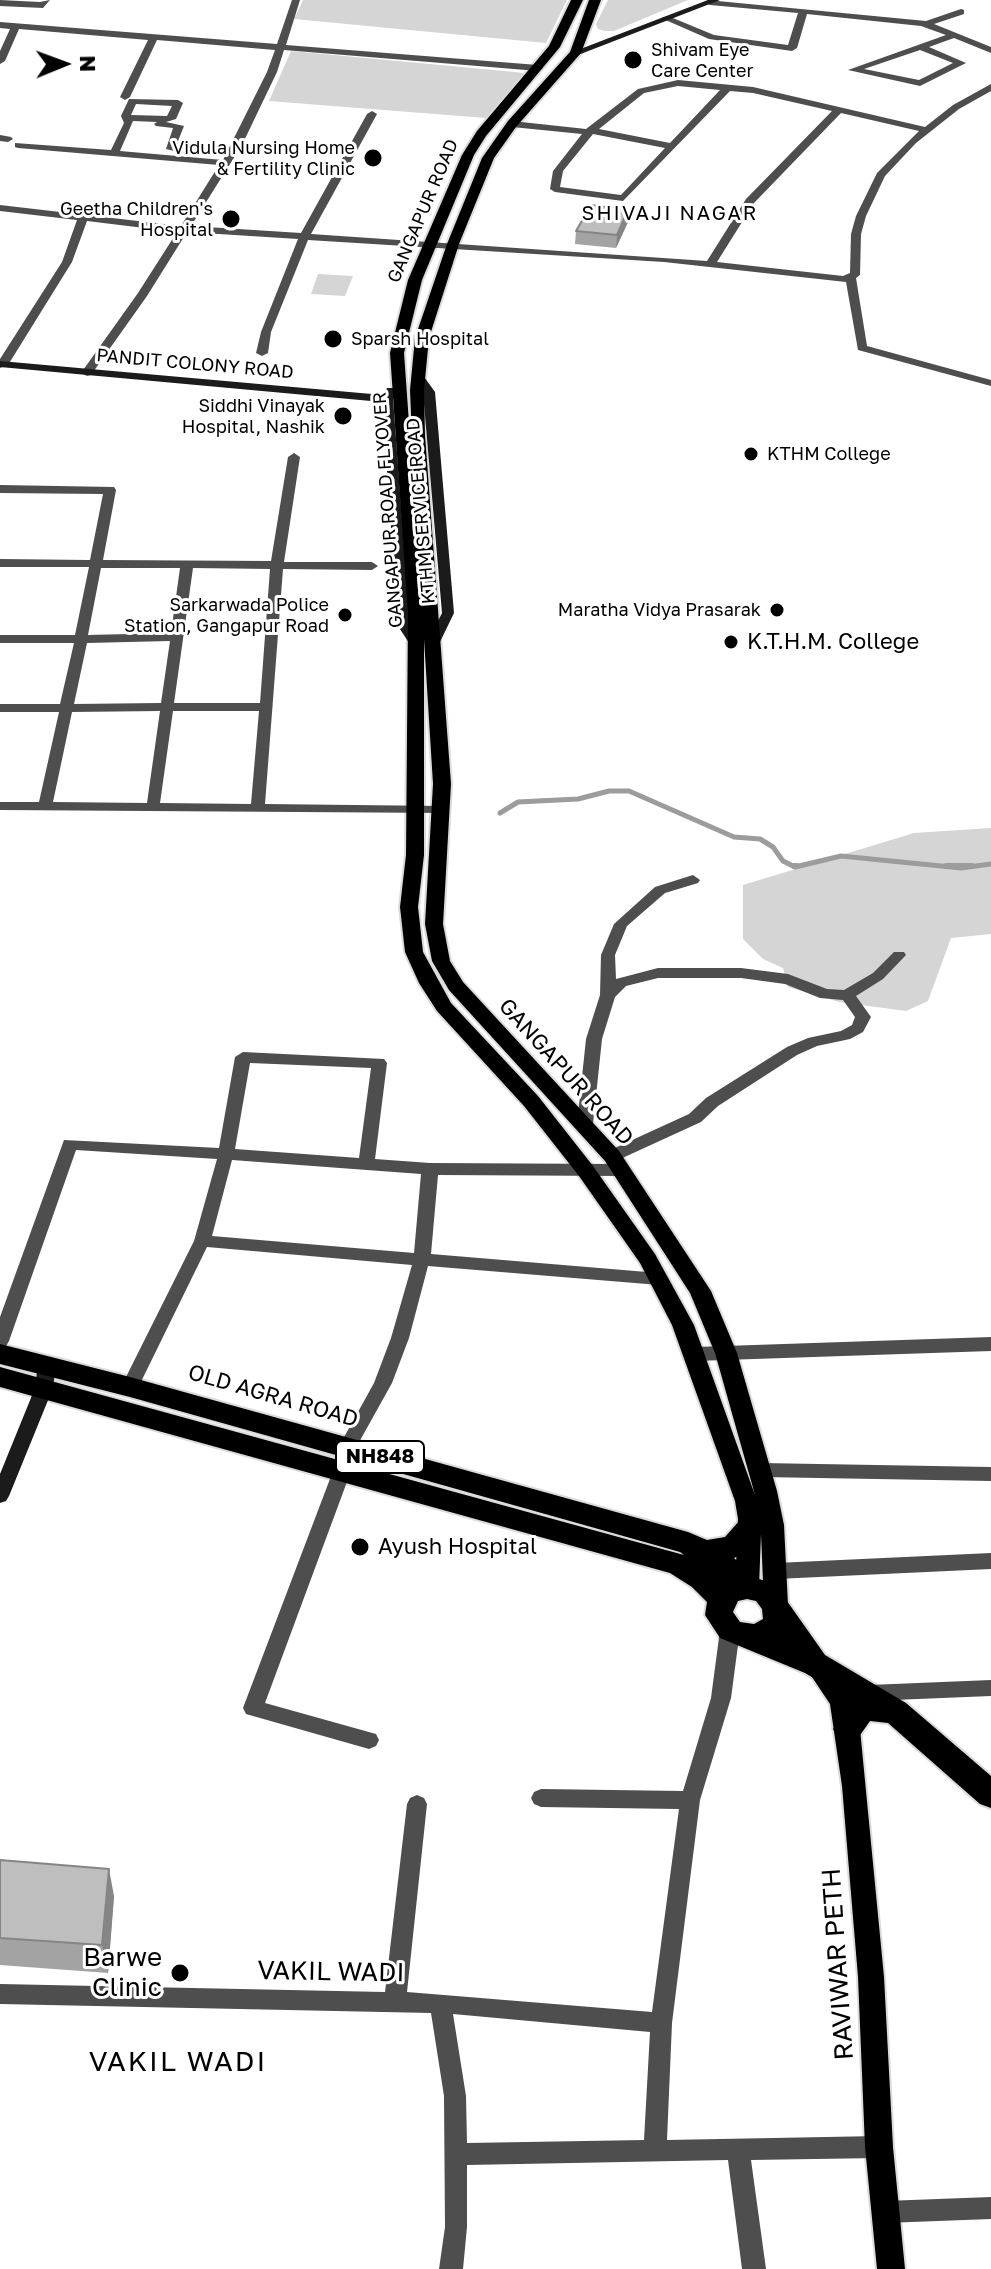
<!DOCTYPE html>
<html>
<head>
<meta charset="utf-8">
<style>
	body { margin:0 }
	#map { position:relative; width:991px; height:2269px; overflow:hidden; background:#fff; font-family:"Golos Text",sans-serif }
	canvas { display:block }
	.north { position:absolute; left:24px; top:24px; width:80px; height:80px; -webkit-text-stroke:6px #fff; paint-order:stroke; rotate:89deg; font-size:22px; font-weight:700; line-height:32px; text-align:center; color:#000 }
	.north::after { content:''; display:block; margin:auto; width:28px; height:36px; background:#000; clip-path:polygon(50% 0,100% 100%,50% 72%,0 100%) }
</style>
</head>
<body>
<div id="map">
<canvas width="991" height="2269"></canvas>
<div class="north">N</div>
</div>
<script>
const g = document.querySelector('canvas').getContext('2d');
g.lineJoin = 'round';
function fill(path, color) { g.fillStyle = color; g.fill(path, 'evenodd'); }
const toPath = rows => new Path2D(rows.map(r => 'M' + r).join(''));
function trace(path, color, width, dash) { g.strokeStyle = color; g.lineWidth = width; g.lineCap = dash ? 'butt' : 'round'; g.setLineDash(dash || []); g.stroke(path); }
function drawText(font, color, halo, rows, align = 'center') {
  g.font = font + ' "Golos Text",sans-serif'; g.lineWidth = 6; g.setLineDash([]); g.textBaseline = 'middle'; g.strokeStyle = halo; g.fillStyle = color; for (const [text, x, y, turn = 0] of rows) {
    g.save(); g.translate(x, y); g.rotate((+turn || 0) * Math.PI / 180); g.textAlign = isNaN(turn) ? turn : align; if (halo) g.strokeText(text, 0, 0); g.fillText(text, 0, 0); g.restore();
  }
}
const green = toPath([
	[303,0,567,0,546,43,294,19],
	[608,0,688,0,614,31,604,31,598,29,596,24],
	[291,51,515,72,529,74,486,118,269,101],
	[318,274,353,276,345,296,311,294],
	[991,828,991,934,951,938,928,1001,906,1011,839,1002,788,987,783,968,763,959,743,939,743,885,914,833]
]);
const streamFar1 = toPath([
	[500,813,518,802,578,799,609,791,629,791,734,837,760,839,773,847,783,861,795,867,841,856,961,868,991,864]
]);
const stream = toPath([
	[794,866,797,866],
	[946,866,972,866]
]);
const street = toPath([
	[0,0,40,2,50,0,43,8,0,6,0,0],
	[292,0,300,0,286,45,538,65,543,68,538,71,284,50,277,72,242,145,191,226,301,233,367,114,372,111,377,114,311,234,707,261,746,199,832,111,753,93,730,91,623,201,555,192,550,189,553,171,582,134,512,127,507,124,512,121,586,129,638,89,678,80,753,87,925,127,953,105,991,84,991,91,959,109,916,143,885,176,866,216,861,234,860,275,856,278,867,346,991,380,991,386,858,350,846,282,664,262,308,240,271,332,268,353,262,356,256,353,261,332,298,239,187,232,147,296,91,375,87,376,81,373,138,293,177,232,87,221,72,262,8,365,0,368,0,359,62,262,77,220,0,211,0,205,181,226,219,165,18,148,15,147,15,143,111,150,124,123,121,116,129,99,178,100,183,103,176,119,166,122,184,126,174,151,166,149,173,128,156,126,154,124,157,122,133,121,120,151,223,160,267,72,275,50,157,40,130,97,125,100,120,97,148,40,19,29,5,61,0,64,0,51,10,29,0,28,0,22,277,44,292,0],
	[678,86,720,90,670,143,599,129,644,93,678,86],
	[136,104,172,106,167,116,131,115,136,104],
	[841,113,919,131,877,173,856,216,851,234,850,273,843,276,717,262,754,203,841,113],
	[593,134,665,148,621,195,560,187,563,171,593,134],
	[707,0,926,21,961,9,964,10,964,14,934,24,991,47,991,53,954,38,929,47,966,63,920,86,848,70,946,35,921,26,807,14,797,48,792,51,709,39,661,18,668,16,714,35,788,45,798,13,710,5,707,4,707,0],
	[920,50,953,63,919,80,864,69,920,50],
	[0,135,11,137,13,139,8,142,0,141,0,135],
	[294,453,300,457,284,562,372,562,378,566,372,570,283,569,265,804,442,806,449,810,447,813,0,810,0,802,39,802,59,712,0,712,0,704,60,704,74,643,0,643,0,635,75,635,89,567,0,567,0,559,90,560,103,494,0,493,0,485,114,487,116,490,103,560,271,561,288,457,294,453],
	[101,568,180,568,171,633,88,635,101,568],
	[193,568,270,569,260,703,174,703,193,568],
	[170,641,161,703,74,704,87,643,170,641],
	[160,711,147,803,53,802,72,712,160,711],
	[173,711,259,711,251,804,160,803,173,711],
	[693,875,700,880,698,883,665,893,627,926,615,955,616,979,658,968,741,968,788,974,827,989,844,990,873,973,894,952,904,952,906,955,883,979,856,996,871,1017,863,1032,850,1039,817,1046,797,1055,718,1106,701,1122,618,1160,606,1160,604,1156,606,1152,689,1114,706,1098,787,1047,808,1038,841,1031,852,1025,855,1017,843,1000,820,998,785,984,741,978,658,978,626,986,615,997,602,1039,593,1124,585,1130,579,1128,577,1124,586,1039,600,995,601,955,614,924,655,887,693,875],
	[243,1052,384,1059,387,1063,375,1159,430,1163,620,1164,628,1170,620,1176,438,1175,431,1254,659,1273,665,1275,667,1279,665,1283,659,1285,428,1266,409,1338,392,1383,353,1453,347,1455,341,1453,338,1448,374,1383,391,1338,412,1265,207,1247,136,1392,124,1392,121,1387,194,1241,217,1159,76,1150,9,1341,6,1346,0,1347,0,1317,64,1140,219,1148,235,1057,243,1052],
	[250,1063,371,1068,359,1158,235,1149,250,1063],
	[232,1160,421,1174,414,1253,212,1236,232,1160],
	[991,1337,991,1351,695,1361,689,1359,686,1354,689,1349,695,1347,991,1337],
	[761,1463,991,1467,991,1481,761,1477,755,1475,752,1470,755,1465,761,1463],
	[342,1464,348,1466,351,1471,265,1703,376,1734,379,1740,376,1746,369,1749,253,1716,246,1714,243,1708,333,1471,336,1466,342,1464],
	[991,1553,991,1569,776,1579,769,1576,767,1571,769,1566,776,1563,991,1553],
	[730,1622,737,1624,740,1630,731,1698,700,1800,672,2023,667,2140,879,2136,887,2139,890,2147,887,2155,879,2158,751,2160,766,2269,742,2269,728,2160,467,2165,467,2227,463,2269,439,2269,445,2227,444,2096,431,2013,0,2004,0,1984,385,1992,407,1804,410,1798,417,1795,424,1798,427,1804,407,1992,652,2012,679,1809,541,1807,534,1804,531,1798,534,1792,541,1789,683,1791,711,1698,720,1630,723,1624,730,1622],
	[453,2014,650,2032,644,2140,467,2143,466,2096,453,2014],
	[991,1680,991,1696,869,1701,862,1699,859,1693,862,1687,869,1685,991,1680],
	[991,2197,991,2219,885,2223,877,2220,874,2212,877,2204,885,2201,991,2197]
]);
const secondary = toPath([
	[708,0,720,0,578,55,570,53,708,0],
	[0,361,383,395,387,388,395,388,397,390,393,399,410,626,422,643,421,646,411,646,398,626,382,402,0,367,0,361],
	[418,373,422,374,435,392,454,613,439,644,433,648,427,644,442,613,423,392,412,376,418,373],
	[47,1357,53,1359,56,1364,53,1388,9,1496,6,1501,0,1503,0,1474,35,1388,38,1364,41,1359,47,1357]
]);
const primary = toPath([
	[571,0,583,0,560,47,486,136,474,155,422,280,404,353,415,507,410,390,415,338,447,244,482,158,508,121,570,52,589,0,601,0,581,53,516,127,494,158,459,244,429,338,424,390,425,435,451,784,443,924,450,961,463,982,619,1151,711,1291,737,1353,777,1491,784,1525,788,1605,784,1612,776,1615,768,1612,764,1605,761,1534,759,1587,755,1594,747,1597,739,1594,735,1587,738,1519,735,1501,672,1325,640,1263,579,1176,524,1106,437,1011,419,983,405,952,400,907,406,855,408,613,390,353,408,280,462,155,477,131,549,46,571,0],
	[424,639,433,784,425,924,432,961,449,990,605,1161,690,1293,715,1353,755,1495,694,1325,655,1254,593,1166,538,1096,451,1003,423,952,418,907,424,855,424,639],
	[820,1661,829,1664,850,1694,860,1729,884,1977,893,2147,905,2269,877,2269,865,2147,858,1977,842,1786,830,1704,808,1671,811,1664,820,1661]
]);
const highway = toPath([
	[0,1344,130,1377,688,1532,707,1540,725,1537,740,1520,750,1517,760,1520,764,1528,760,1536,745,1553,734,1558,756,1578,775,1584,825,1655,906,1703,991,1776,991,1808,980,1804,888,1723,870,1721,858,1738,848,1742,838,1738,833,1729,852,1701,805,1673,720,1638,705,1615,707,1602,692,1587,670,1573,0,1387,0,1367,684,1555,680,1552,130,1397,0,1364,0,1344],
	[747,1599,756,1601,762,1609,763,1619,754,1624,740,1622,733,1612,738,1601,747,1599]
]);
const wall = toPath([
	[628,222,616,248,575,244,576,231],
	[0,1860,114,1896,108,1973,0,1965]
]);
const shadedWall = toPath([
	[628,210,628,222,616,248,617,235],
	[109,1869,114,1896,108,1973,102,1945]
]);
const building = toPath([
	[591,205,628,210,617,235,576,231,591,205],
	[0,1860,109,1869,102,1945,0,1938,0,1860]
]);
const markers = [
	[633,60,10,"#000"],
	[373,158,10,"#000"],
	[231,219,10,"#000"],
	[333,339,10,"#000"],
	[343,416,10,"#000"],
	[751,454,8,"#000"],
	[777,610,8,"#000"],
	[345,615,8,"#000"],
	[731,642,8,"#000"],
	[360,1547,10,"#000"],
	[180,1973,10,"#000"]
];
const farPoinames = [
	["Shivam Eye",651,50,"left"],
	["Care Center",651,71,"left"],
	["Vidula Nursing Home",355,148],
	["& Fertility Clinic",355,169],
	["Geetha Children's",213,209],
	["Hospital",213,230],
	["Sparsh Hospital",351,339,"left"],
	["Siddhi Vinayak",325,406],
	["Hospital, Nashik",325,427],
	["KTHM College",767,454,"left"],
	["Sarkarwada Police",329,605],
	["Station, Gangapur Road",329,626],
	["Maratha Vidya Prasarak",761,610]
];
const farStreetnames = [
	["GANGAPUR ROAD",423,211,-67],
	["PANDIT COLONY ROAD",195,364,5],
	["GANGAPUR ROAD FLYOVER",388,510,-94],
	["KTHM SERVICE ROAD",421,511,-95]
];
const farNeighbourhoodnames = [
	["SHIVAJI NAGAR",670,214]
];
const shields = [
	[380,1457,88]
];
const shieldNames = [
	["NH848",380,1457]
];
const poiNames = [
	["K.T.H.M. College",747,642],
	["Ayush Hospital",378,1547]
];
const streetNames = [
	["GANGAPUR ROAD",566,1072,48],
	["OLD AGRA ROAD",273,1396,16]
];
const nearPoinames = [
	["Barwe",162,1958],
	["Clinic",162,1988]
];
const nearStreetnames = [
	["RAVIWAR PETH",838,1964,-94],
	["VAKIL WADI",331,1972,1]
];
const nearNeighbourhoodnames = [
	["VAKIL WADI",178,2062]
];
fill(green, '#d5d5d5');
trace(streamFar1, '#9c9c9c', 5);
trace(stream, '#9c9c9c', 6);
trace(primary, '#dbdbdb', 4);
trace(highway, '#dbdbdb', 4);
fill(street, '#4e4e4e');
fill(secondary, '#1b1b1b');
fill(primary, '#000');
fill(highway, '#000');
fill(wall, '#a3a3a3');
fill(shadedWall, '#858585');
fill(building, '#bebebe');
trace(building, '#858585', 2);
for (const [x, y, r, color] of markers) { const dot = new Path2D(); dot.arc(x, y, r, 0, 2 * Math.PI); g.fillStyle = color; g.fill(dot); trace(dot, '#fff', 3); }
drawText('18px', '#000', '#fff', farPoinames, 'right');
drawText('18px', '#000', '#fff', farStreetnames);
g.letterSpacing = '2px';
drawText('20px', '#000', '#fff', farNeighbourhoodnames);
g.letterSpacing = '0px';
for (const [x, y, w] of shields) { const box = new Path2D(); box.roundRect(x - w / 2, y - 16, w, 32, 6); g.fillStyle = '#fff'; g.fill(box); trace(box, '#000', 2); }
drawText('bold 20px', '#000', null, shieldNames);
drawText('22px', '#000', '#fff', poiNames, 'left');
drawText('22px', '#000', '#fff', streetNames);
drawText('26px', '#000', '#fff', nearPoinames, 'right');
drawText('26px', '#000', '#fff', nearStreetnames);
g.letterSpacing = '2px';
drawText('28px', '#000', '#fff', nearNeighbourhoodnames);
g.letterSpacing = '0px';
</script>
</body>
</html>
